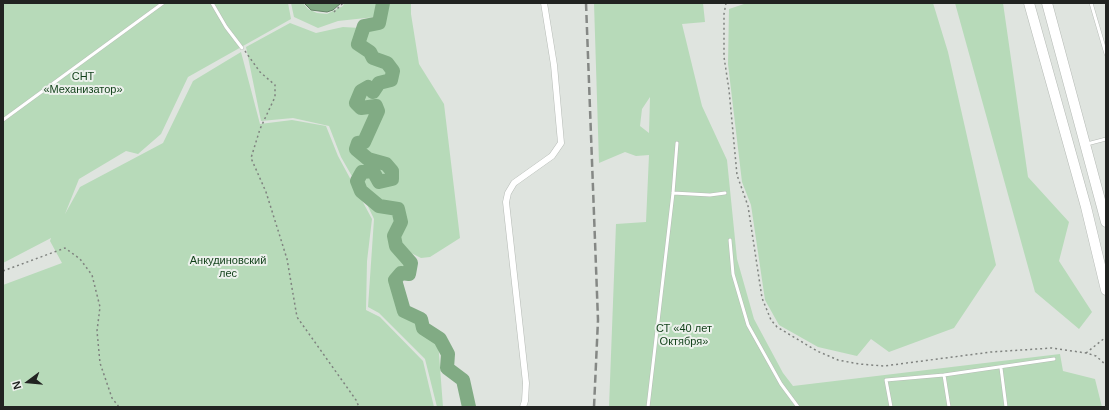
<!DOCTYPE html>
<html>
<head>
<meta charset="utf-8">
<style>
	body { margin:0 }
	#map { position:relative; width:1109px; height:410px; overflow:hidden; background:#dfe4df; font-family:Arial,sans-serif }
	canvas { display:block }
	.frame { position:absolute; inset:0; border:4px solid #212321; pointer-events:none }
	.north { position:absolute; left:8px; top:362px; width:40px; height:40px; -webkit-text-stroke:3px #ecf1ec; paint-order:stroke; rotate:254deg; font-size:11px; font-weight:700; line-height:16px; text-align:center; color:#212321 }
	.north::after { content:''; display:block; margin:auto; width:14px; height:18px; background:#212321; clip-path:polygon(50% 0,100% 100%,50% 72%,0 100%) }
</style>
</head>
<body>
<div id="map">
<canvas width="1109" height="410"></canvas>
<div class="frame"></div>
<div class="north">N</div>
</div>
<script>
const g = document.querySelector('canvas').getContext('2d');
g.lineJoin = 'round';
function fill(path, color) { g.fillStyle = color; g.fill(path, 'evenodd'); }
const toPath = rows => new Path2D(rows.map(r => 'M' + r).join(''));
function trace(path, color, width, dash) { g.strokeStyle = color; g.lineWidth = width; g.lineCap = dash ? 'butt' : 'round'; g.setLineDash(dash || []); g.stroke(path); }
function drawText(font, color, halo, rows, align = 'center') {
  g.font = font + ' Arial,sans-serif'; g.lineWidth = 4; g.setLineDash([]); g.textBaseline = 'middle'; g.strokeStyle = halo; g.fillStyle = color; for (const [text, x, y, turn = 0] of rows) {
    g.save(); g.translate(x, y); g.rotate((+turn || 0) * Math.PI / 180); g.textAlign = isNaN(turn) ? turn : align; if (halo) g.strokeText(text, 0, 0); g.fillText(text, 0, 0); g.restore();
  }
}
const green = toPath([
	[3,3,288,3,291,19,188,77,161,134,138,154,126,151,79,179,65,214,80,187,163,143,193,81,241,52,260,124,292,120,326,126,338,156,372,219,367,261,366,310,380,317,423,361,434,407,3,407,3,285,62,263,50,241,51,238,3,263],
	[291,3,303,3,308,9,317,13,327,14,343,6,344,3,378,3,375,17,338,21,318,28,294,17],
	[384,3,411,3,411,14,419,64,444,104,460,238,430,257,421,258,401,248,398,236,406,221,401,205,379,202,363,186,365,177,372,177,378,186,395,182,395,169,389,161,369,155,362,147,366,145,381,112,377,103,361,102,368,92,375,95,381,87,392,83,395,73,393,64,375,56,372,49,362,42,368,28,381,25],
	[594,3,703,3,705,22,682,24,702,106,727,160,737,259,754,319,783,373,793,386,1060,354,1063,371,1095,379,1102,407,609,407,616,224,646,222,649,155,636,156,625,152,599,163],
	[650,97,649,133,640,126,642,109],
	[747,3,933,3,948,52,996,265,954,328,889,352,871,339,857,356,818,347,779,325,765,300,751,205,742,182,728,64,729,9],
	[955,3,1003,3,1028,177,1069,222,1059,261,1092,312,1079,329,1035,292],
	[290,23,316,33,343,27,360,28,356,46,372,61,388,69,386,77,378,81,374,86,367,83,359,88,352,103,357,109,374,112,362,138,356,140,353,149,362,160,382,167,386,173,382,176,372,167,359,169,353,178,341,157,329,126,293,118,261,121,246,47],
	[363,196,382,210,396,213,398,222,391,237,394,249,407,263,407,271,400,271,392,279,401,313,418,322,421,331,438,341,443,407,437,407,425,359,379,313,368,307,374,219]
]);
const water = toPath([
	[304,3,341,3,333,10,327,12,311,10,304,3]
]);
const river = toPath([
	[383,3,379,23,364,26,358,44,370,52,373,58,387,63,393,71,391,80,379,83,373,92,368,87,361,91,356,103,361,108,376,106,378,111,364,142,358,143,356,149,368,159,386,164,392,171,392,179,379,182,373,171,362,172,357,181,361,191,379,206,398,209,401,222,394,236,396,246,411,263,409,274,401,273,395,280,404,311,421,319,423,328,440,339,448,354,447,368,463,380,469,407]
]);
const path = toPath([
	[726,3,724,14,724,57,729,90,737,175,748,206,762,298,771,320,777,327,817,351,838,360,859,364,884,366,991,352,1052,348,1086,353,1096,356,1106,365],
	[334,12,343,3],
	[245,51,260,72,275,85,275,97,260,129,251,158,266,192,287,259,297,317,356,400,359,407],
	[3,271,65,248,80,259,92,275,100,307,97,331,100,363,112,398,119,407],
	[1086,353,1106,337]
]);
const service = toPath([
	[212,3,226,27,242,48],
	[1091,3,1106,54],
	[3,120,163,3],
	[1087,144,1106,139],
	[673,193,710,195,725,193],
	[730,240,733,274,748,325,781,384,798,407],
	[1001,368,1006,407],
	[944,375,949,407],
	[648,407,673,193,677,143],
	[891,407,886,380,944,375,1054,359]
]);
const minor = toPath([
	[523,407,525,401,526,383,506,202,508,193,514,183,552,156,561,143,554,65,544,3]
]);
const primary = toPath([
	[1029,3,1086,207,1106,290],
	[1047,3,1106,222]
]);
const rail = toPath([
	[586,3,598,320,594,407]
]);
const parkNames = [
	["СНТ",83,77],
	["«Механизатор»",83,90],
	["Анкудиновский",228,261],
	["лес",228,274],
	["СТ «40 лет",684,329],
	["Октября»",684,342]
];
fill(green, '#b7dab9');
fill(water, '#81ab84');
trace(water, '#648266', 1);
trace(river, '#81ab84', 14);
trace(service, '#b6bbb6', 4);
trace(minor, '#b6bbb6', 7);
trace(primary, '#b6bbb6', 11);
trace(path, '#7f827f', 1.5, [2, 3]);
trace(service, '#fff', 3);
trace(minor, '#fff', 6);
trace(primary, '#fff', 10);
trace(rail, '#858885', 2.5, [8, 4]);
drawText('11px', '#103f18', '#ecf1ec', parkNames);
</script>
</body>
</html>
